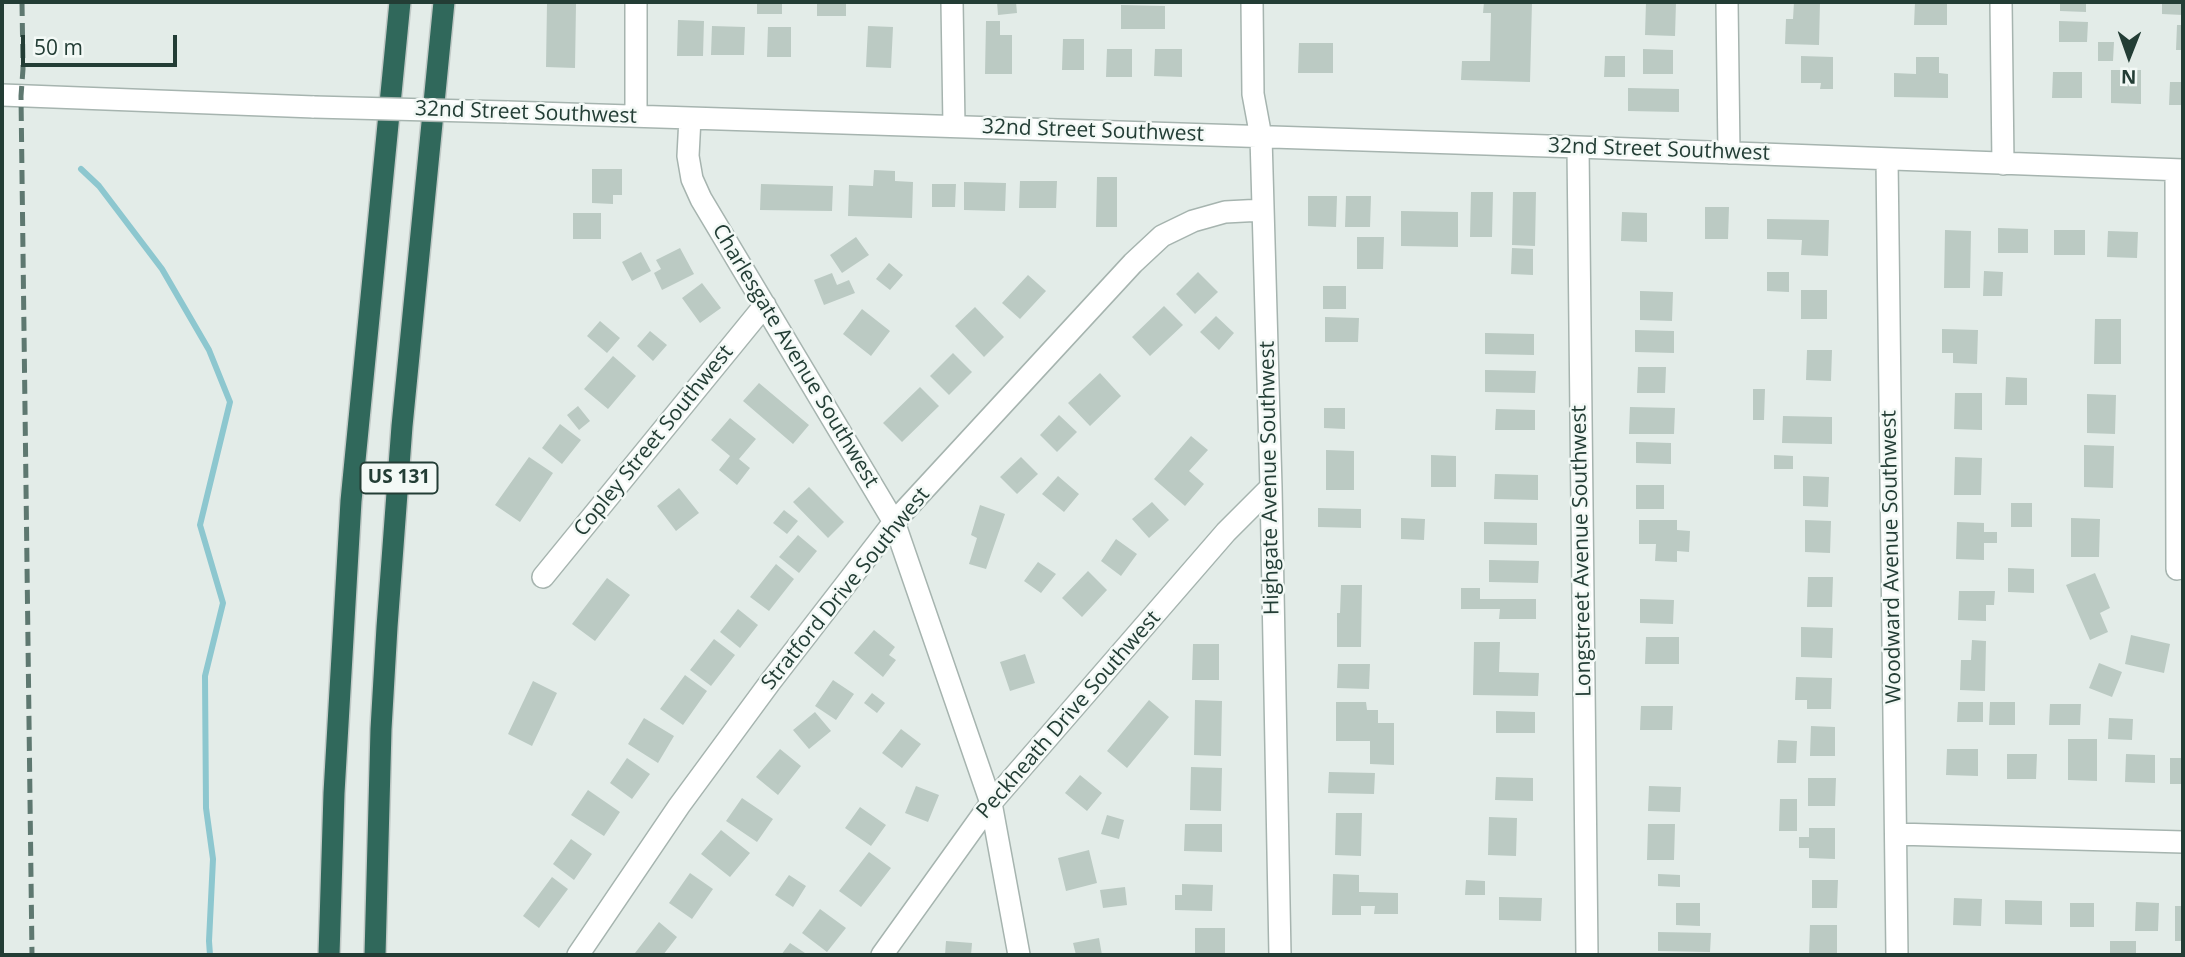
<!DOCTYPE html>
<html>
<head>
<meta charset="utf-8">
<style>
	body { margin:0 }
	#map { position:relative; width:2185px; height:957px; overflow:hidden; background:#e3ece8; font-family:"Open Sans",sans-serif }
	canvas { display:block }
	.frame { position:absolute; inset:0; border:4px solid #233d35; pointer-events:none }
	.north { position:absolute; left:2094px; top:21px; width:70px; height:70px; -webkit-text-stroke:5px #f3f9f6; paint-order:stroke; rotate:181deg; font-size:19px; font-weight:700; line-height:28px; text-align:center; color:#233d35 }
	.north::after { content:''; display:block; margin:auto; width:24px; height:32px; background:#233d35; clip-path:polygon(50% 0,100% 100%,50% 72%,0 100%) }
	.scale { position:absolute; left:21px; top:35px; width:156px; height:32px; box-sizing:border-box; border:4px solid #233d35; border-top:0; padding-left:9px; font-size:21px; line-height:24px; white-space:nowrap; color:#233d35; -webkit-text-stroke:5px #f3f9f6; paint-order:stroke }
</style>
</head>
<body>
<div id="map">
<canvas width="2185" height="957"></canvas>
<div class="frame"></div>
<div class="north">N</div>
<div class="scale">50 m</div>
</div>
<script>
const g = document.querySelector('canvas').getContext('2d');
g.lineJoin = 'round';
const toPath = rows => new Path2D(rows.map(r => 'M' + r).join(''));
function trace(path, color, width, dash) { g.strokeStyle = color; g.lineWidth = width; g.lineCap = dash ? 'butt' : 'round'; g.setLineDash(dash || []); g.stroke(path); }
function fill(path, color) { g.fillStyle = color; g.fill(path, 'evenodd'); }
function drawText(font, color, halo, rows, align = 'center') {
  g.font = font + ' "Open Sans",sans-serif'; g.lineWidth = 5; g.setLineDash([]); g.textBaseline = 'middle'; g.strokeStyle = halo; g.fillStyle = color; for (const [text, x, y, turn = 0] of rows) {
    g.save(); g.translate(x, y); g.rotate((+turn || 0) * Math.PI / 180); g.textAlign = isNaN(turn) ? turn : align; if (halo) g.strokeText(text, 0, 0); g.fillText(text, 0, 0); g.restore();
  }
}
const stream = toPath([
	[81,169,99,186,162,269,209,350,230,402,200,525,223,603,205,676,206,808,213,859,209,941,210,955]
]);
const building = toPath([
	[757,2,782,2,782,14,757,14],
	[817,2,846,2,846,16,817,16],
	[997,2,1016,2,1017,13,998,15],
	[1484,2,1532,2,1530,82,1461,80,1462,61,1490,61,1491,13,1483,13],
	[1646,2,1676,2,1675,36,1645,35],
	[1794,2,1820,2,1819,45,1785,44,1786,19,1793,19],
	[1915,2,1947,2,1947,25,1914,25],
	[2060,2,2086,2,2086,12,2060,11],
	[2162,2,2183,2,2183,15,2162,14],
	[547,3,576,4,575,68,546,67],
	[1121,5,1165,6,1165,29,1121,29],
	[678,20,704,21,703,56,677,56],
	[986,21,1000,21,1000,35,1012,35,1012,74,985,74],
	[2059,21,2088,22,2087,42,2059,42],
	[2177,25,2183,25,2183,50,2176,50],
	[712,26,745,27,744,55,711,55],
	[868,26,893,27,891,68,866,67],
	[768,27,791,27,791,57,767,57],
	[1063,39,1084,39,1084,70,1062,70],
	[2098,42,2114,42,2113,61,2098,61],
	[1299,43,1333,43,1333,73,1298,73],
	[1107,49,1132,49,1132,77,1106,77],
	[1155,49,1182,49,1182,77,1154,76],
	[1643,49,1673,50,1673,74,1643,74],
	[1605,56,1625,56,1625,77,1604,77],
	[1801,56,1833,57,1833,89,1820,89,1821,83,1801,83],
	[1916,57,1939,57,1939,73,1948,74,1948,98,1894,97,1894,73,1916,74],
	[2111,70,2141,70,2141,104,2111,103],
	[2053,72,2082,72,2082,98,2052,98],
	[2170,82,2183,82,2183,105,2169,105],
	[1628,88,1679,89,1679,112,1628,111],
	[592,169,622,169,622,195,613,195,613,204,592,203],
	[874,170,895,171,895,181,913,182,912,218,848,216,849,185,873,186],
	[1097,177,1117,177,1117,227,1096,227],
	[1020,181,1057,181,1056,208,1019,208],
	[964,182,1006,183,1005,211,964,210],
	[761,184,833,186,832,211,760,210],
	[932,184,956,184,955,207,932,207],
	[1471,192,1493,192,1492,237,1470,237],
	[1513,192,1536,192,1535,246,1512,245],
	[1308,196,1337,196,1336,227,1308,226],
	[1346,196,1371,196,1370,227,1345,227],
	[1705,207,1729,207,1728,239,1705,239],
	[1401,211,1458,212,1458,247,1401,246],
	[1622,212,1647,213,1647,242,1621,241],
	[573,213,601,213,601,239,573,239],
	[1767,219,1829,220,1828,256,1801,255,1802,240,1767,239],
	[1998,228,2028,229,2028,253,1998,253],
	[1945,230,1971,231,1970,288,1944,288],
	[2054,230,2085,230,2085,255,2054,255],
	[2108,231,2138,232,2137,258,2107,257],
	[856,237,869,255,842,273,830,255],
	[1357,237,1384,237,1383,269,1357,269],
	[680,248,694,274,662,290,654,273,661,269,656,260],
	[1512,248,1533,249,1533,275,1511,274],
	[641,252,651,271,632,281,622,262],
	[889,263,903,275,890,290,876,279],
	[1984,271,2003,272,2002,296,1983,296],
	[1198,272,1218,292,1195,314,1176,294],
	[1767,272,1789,272,1789,292,1767,291],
	[832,273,837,285,849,280,855,293,824,305,814,280],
	[1028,275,1046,291,1020,319,1002,303],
	[702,283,721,308,700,323,682,298],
	[1323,286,1346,286,1346,309,1323,309],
	[1801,290,1827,290,1827,319,1801,319],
	[1640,291,1673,292,1672,321,1640,320],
	[1164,306,1183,325,1150,356,1132,337],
	[975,307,1004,337,984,357,955,326],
	[862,309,890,331,871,356,843,334],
	[1216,316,1234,333,1219,350,1200,332],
	[1325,317,1359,318,1358,342,1325,342],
	[2095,319,2121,319,2121,364,2094,364],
	[600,321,620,338,607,353,587,336],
	[1942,329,1978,330,1977,364,1953,363,1953,353,1942,353],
	[1635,330,1674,331,1674,353,1635,352],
	[650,331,667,345,653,361,637,346],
	[1485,333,1534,334,1534,355,1485,354],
	[1807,350,1832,350,1831,381,1806,380],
	[953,353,972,372,949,395,930,376],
	[613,356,636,376,608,409,584,389],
	[1638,367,1666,367,1665,393,1637,393],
	[1485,370,1536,371,1535,393,1485,392],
	[1100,373,1121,396,1090,426,1068,403],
	[2006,377,2027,378,2027,405,2005,405],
	[759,383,809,425,793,444,743,401],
	[920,387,939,406,902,442,883,423],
	[1753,389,1765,389,1764,420,1753,420],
	[1955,393,1982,393,1982,430,1954,429],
	[2087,394,2116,395,2115,434,2087,433],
	[578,406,590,421,579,430,567,415],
	[1630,407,1675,408,1674,434,1629,434],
	[1324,408,1345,408,1345,429,1324,428],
	[1496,409,1535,410,1535,430,1495,430],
	[1059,415,1077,432,1057,452,1040,435],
	[1783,416,1832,417,1832,444,1782,443],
	[730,418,756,439,739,459,750,468,737,485,719,470,730,456,711,440],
	[560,424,581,440,562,464,542,448],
	[1191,436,1208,450,1189,471,1204,484,1185,506,1154,479],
	[1636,442,1671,443,1671,464,1636,463],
	[2084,445,2114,446,2113,488,2084,487],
	[1326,450,1354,451,1354,490,1326,490],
	[1431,455,1456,456,1456,487,1431,487],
	[1774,455,1793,456,1793,469,1774,469],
	[529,457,553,473,520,522,495,505],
	[1021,457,1038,474,1017,494,1000,477],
	[1955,457,1982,458,1981,495,1954,495],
	[1495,474,1538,475,1538,500,1494,499],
	[1058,476,1079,494,1064,512,1042,494],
	[1803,476,1829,477,1828,507,1803,506],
	[1636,485,1664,485,1664,509,1636,509],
	[809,487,844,522,828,538,793,502],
	[679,488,699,513,676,531,657,506],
	[1152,502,1169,520,1149,538,1132,519],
	[2011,503,2032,503,2032,527,2011,527],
	[980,505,1005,514,986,569,969,564,977,538,971,535],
	[1318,508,1361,509,1361,528,1318,527],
	[784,510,798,521,787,534,773,523],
	[1401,518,1425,519,1424,540,1401,539],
	[2071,518,2100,519,2099,557,2071,557],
	[1639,520,1677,520,1677,530,1690,531,1689,552,1677,551,1677,562,1655,561,1656,544,1639,544],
	[1805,520,1831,521,1830,553,1805,552],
	[1484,522,1537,523,1537,545,1484,544],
	[1957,522,1984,523,1984,532,1997,532,1997,543,1984,543,1984,560,1956,559],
	[798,535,817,551,799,573,779,557],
	[1116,539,1137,554,1121,576,1101,561],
	[1489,560,1539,561,1538,583,1489,582],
	[1038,562,1056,574,1041,593,1024,581],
	[776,564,794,579,769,611,750,597],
	[2008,568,2034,569,2034,593,2008,592],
	[1088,571,1107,590,1082,617,1062,598],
	[2095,573,2110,608,2100,613,2108,632,2090,640,2066,585],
	[1808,577,1833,577,1832,607,1807,607],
	[607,578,630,595,595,641,572,624],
	[1341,585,1362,585,1361,647,1337,647,1337,613,1340,613],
	[1461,588,1480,588,1480,599,1536,599,1536,619,1499,619,1500,609,1461,609],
	[1959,591,1995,591,1994,605,1986,605,1986,621,1958,620],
	[1640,599,1674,600,1673,624,1640,623],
	[738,609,758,625,740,648,720,632],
	[1801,627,1833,628,1832,658,1801,657],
	[874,630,895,647,889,655,896,660,883,677,854,653],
	[2131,635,2170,644,2164,673,2125,664],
	[1646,637,1679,637,1679,664,1645,664],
	[714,639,735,655,711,686,690,670],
	[1972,640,1986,641,1985,691,1960,690,1961,660,1971,660],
	[1474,642,1500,642,1499,672,1539,673,1538,696,1473,695],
	[1193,644,1219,644,1219,680,1192,680],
	[1025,654,1035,683,1010,691,1000,662],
	[2099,663,2122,672,2112,697,2089,688],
	[1338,664,1370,664,1369,689,1337,688],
	[685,675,707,691,683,725,660,709],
	[1796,677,1832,678,1831,709,1807,709,1807,700,1795,700],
	[833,680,854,694,836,720,815,706],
	[533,681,557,693,532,746,508,734],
	[872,693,885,703,877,713,864,703],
	[1149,700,1169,717,1127,768,1107,751],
	[1195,700,1222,701,1221,756,1194,755],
	[1336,702,1366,702,1367,710,1378,710,1378,723,1394,723,1394,765,1370,764,1370,741,1336,741],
	[1958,702,1983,702,1983,722,1957,722],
	[1990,702,2015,702,2015,725,1989,725],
	[2050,704,2081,704,2080,725,2049,725],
	[1641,706,1673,706,1672,730,1640,730],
	[1496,711,1535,712,1535,733,1496,733],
	[815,712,831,731,809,749,793,730],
	[644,718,674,736,658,763,628,744],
	[2109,718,2133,719,2132,740,2108,739],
	[1811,726,1835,727,1835,756,1810,756],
	[901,729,921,744,902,768,882,753],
	[2068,739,2097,739,2097,781,2068,780],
	[1778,740,1797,741,1796,763,1777,763],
	[780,749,801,766,778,795,756,777],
	[1947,749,1978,749,1978,776,1946,775],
	[2007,754,2037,754,2036,779,2007,779],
	[2126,754,2155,755,2155,783,2125,782],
	[627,758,650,774,632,799,610,783],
	[2170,758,2183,758,2183,784,2170,784],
	[1191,767,1222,768,1221,811,1190,810],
	[1329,772,1375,773,1374,794,1328,793],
	[1080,775,1102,793,1087,811,1065,793],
	[1496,777,1533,778,1533,801,1495,800],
	[1808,778,1836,778,1835,806,1808,806],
	[916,786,939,795,928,822,905,813],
	[1649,786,1681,787,1680,812,1648,811],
	[588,790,620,812,604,836,571,815],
	[742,798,773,819,757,842,726,821],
	[1780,799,1797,799,1797,831,1779,831],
	[860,807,886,825,871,846,845,828],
	[1336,813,1362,813,1361,856,1335,855],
	[1107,815,1124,820,1119,839,1101,834],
	[1489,817,1517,818,1516,856,1488,855],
	[1185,824,1222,824,1222,852,1184,851],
	[1648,824,1675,824,1674,860,1647,860],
	[1809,828,1835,828,1835,859,1809,858,1809,848,1799,848,1799,837,1809,837],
	[721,830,750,853,730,877,701,854],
	[571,839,592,854,574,880,553,864],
	[1089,850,1097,883,1066,891,1058,858],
	[869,852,891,868,861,907,839,891],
	[690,873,713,889,692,919,669,903],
	[1333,874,1359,875,1359,892,1398,893,1398,914,1374,914,1375,906,1361,906,1361,915,1332,915],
	[1658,874,1680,875,1680,887,1658,886],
	[789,875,806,886,793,907,775,895],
	[552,877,568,889,539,928,523,916],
	[1466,880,1485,881,1485,895,1465,895],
	[1812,880,1838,880,1837,908,1812,908],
	[1182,884,1213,885,1212,911,1175,910,1175,895,1182,895],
	[1125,887,1127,905,1103,908,1100,890],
	[1499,897,1542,898,1541,921,1499,920],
	[1954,898,1982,899,1981,926,1953,925],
	[2005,900,2042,901,2042,925,2005,924],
	[2136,902,2159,903,2158,931,2135,931],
	[1676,903,1700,903,1700,926,1676,925],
	[2070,903,2094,903,2094,927,2070,927],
	[2175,906,2183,906,2183,941,2175,941],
	[820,909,846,928,827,952,802,933],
	[659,922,677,937,663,955,638,955,635,953],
	[1810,925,1837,925,1837,955,1809,955],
	[1195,928,1225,928,1225,955,1195,955],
	[1658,932,1711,933,1710,952,1658,951],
	[1099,938,1102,955,1076,955,1073,943],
	[946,941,972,943,971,955,945,955],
	[2110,941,2136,941,2136,955,2110,955],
	[790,943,808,955,781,955]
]);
const minor = toPath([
	[636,2,636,116],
	[952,2,954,126],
	[1252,2,1253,94,1261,137,1271,487,1280,955],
	[1727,2,1729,153],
	[2001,2,2003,164],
	[2,95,314,107],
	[507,112,1578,147,2183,170],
	[690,118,688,156,692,179,701,199,894,522,991,803,1019,955],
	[1578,147,1587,955],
	[1887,159,1897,955],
	[2176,170,2177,569],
	[543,577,765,305],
	[1896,834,2183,842],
	[578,955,679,806,771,681,894,522,1133,263,1162,236,1193,221,1225,212,1263,210],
	[882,955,991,803,1226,532,1271,487]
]);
const highway = toPath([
	[329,955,334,793,351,501,400,2],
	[375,955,381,729,387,627,402,426,444,2]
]);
const rail = toPath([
	[22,2,23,69,21,96,32,955]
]);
const minorBridge = toPath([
	[314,107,507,112]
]);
const shields = [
	[399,478,77]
];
const shieldNames = [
	["US 131",399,478]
];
const streetNames = [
	["32nd Street Southwest",526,113,2],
	["32nd Street Southwest",1093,131,2],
	["32nd Street Southwest",1659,150,2],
	["Charlesgate Avenue Southwest",795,356,59],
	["Copley Street Southwest",654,441,-51],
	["Highgate Avenue Southwest",1270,478,-91],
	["Longstreet Avenue Southwest",1582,551,-91],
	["Woodward Avenue Southwest",1892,557,-91],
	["Stratford Drive Southwest",846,589,-51],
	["Peckheath Drive Southwest",1069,715,-49]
];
trace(stream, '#8dc7cf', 6);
fill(building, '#bbcac3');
trace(minor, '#a6b4af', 24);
trace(highway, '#c1c9c6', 24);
trace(minor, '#fff', 21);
trace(highway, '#30685b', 21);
trace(rail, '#5e7870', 5, [14, 7]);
trace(minorBridge, '#a6b4af', 24, []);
trace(minorBridge, '#fff', 21);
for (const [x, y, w] of shields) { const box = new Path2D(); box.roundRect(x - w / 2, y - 15.5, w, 31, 5); g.fillStyle = '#f3f9f6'; g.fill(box); trace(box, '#233d35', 2); }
drawText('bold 19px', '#233d35', null, shieldNames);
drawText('21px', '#233d35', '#f3f9f6', streetNames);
</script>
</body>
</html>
